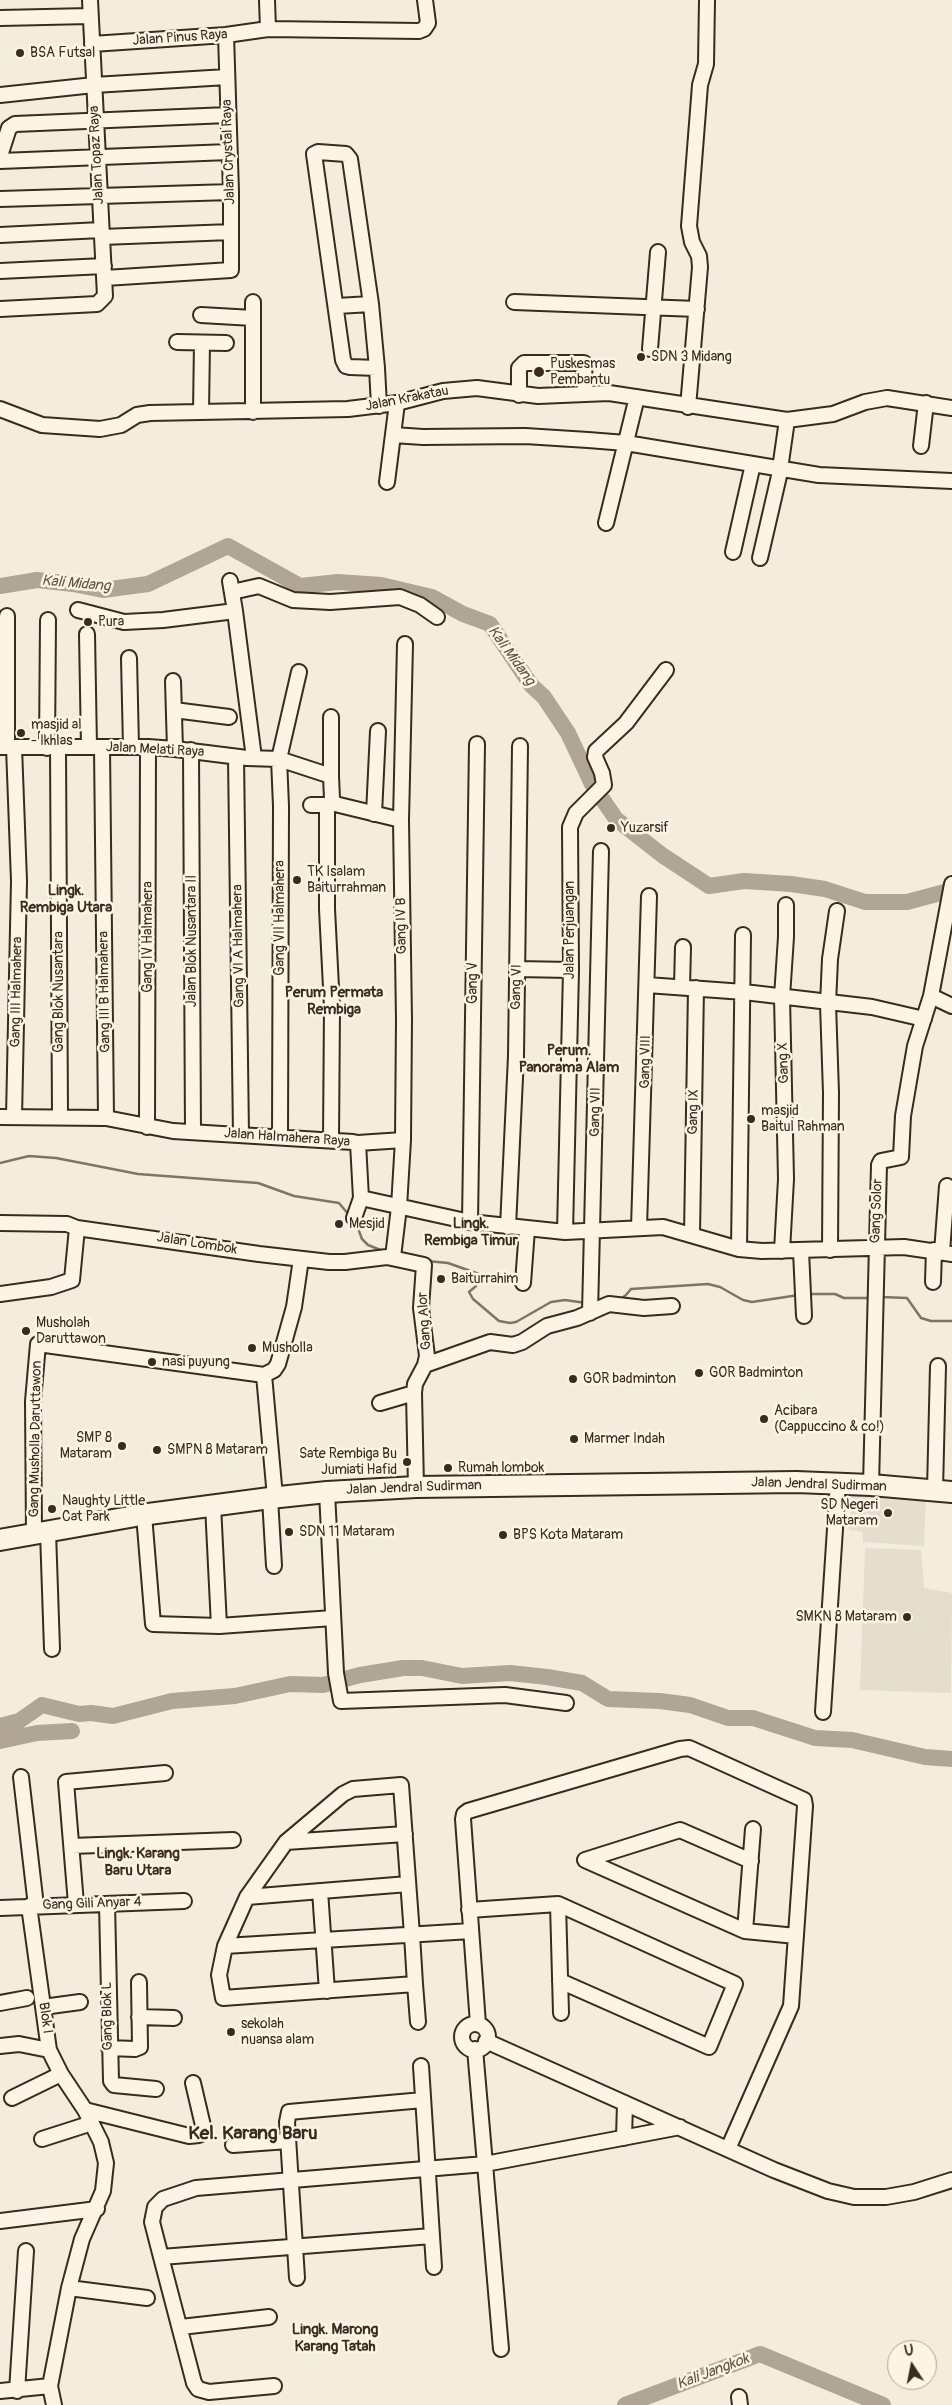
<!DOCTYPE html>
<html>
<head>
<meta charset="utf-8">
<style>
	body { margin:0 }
	#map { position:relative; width:952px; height:2405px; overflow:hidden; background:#f4eddd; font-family:Pangolin,sans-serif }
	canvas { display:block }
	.north { position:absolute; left:887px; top:2340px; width:50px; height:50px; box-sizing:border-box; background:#fcf5e5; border:1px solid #afa495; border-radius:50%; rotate:349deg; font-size:14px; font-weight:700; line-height:20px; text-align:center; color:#3b2a1e }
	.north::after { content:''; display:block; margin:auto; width:18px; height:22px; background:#3b2a1e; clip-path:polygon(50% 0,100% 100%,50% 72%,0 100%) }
</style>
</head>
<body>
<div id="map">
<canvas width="952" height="2405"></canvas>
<div class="north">U</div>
</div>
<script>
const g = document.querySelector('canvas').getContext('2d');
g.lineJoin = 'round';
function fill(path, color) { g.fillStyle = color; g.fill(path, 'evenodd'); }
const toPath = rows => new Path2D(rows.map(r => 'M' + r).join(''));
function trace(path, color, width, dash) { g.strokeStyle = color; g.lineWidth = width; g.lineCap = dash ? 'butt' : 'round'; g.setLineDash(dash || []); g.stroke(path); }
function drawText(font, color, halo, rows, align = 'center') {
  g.font = font + ' Pangolin,sans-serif'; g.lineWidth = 5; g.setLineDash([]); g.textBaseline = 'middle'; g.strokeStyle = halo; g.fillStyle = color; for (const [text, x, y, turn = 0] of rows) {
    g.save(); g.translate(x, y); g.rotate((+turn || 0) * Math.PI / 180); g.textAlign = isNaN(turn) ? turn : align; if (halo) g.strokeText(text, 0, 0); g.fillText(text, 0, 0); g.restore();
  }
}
const built = toPath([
	[853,1492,926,1497,924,1546,863,1542,863,1532,849,1530],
	[865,1548,921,1550,924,1588,952,1593,951,1693,860,1690]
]);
const stream = toPath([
	[0,1163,29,1156,56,1158,138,1174,258,1183,294,1196,339,1203,349,1215],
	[356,1223,362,1239,368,1245,383,1251],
	[427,1261,448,1263,479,1274,476,1286,469,1292,473,1299,499,1321,510,1323,516,1322,551,1302,565,1300,586,1303],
	[806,1294,835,1294,844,1298,870,1298],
	[881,1297,907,1298,921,1318,931,1321,952,1321],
	[619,1300,626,1295,631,1289,708,1284,720,1287,743,1300,752,1302,799,1295]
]);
const river = toPath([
	[0,586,37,580,73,584,103,590,148,584,228,546,300,586,338,582,381,585,432,597,463,614,490,624,531,685,544,697,568,733,592,784,616,819,662,855,709,886,744,881,791,884,825,889,865,902,907,902,952,890],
	[0,1726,19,1721,42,1705,79,1714,91,1713,113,1716,172,1701,235,1696,290,1684,323,1685,360,1675,403,1668,422,1668,462,1676,510,1673,547,1677,582,1683,608,1699,660,1701,690,1705,728,1718,753,1718,815,1738,852,1740,925,1757,952,1759],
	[0,1741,37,1733,72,1731],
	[625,2405,760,2354,883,2405]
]);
const minor = toPath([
	[267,0,268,29],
	[0,18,90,16],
	[92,44,226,35,268,29,419,31,424,29,428,23,425,0],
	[0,95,94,85,227,77],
	[0,156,9,128,15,124,228,115],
	[0,161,229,152],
	[0,199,231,192],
	[0,235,101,230],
	[102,237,231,232],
	[0,271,104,266],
	[105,278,231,270,231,192,226,35],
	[253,302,253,412],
	[514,302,697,309],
	[337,306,371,304],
	[0,309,97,304,105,296,90,0],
	[201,315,253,318],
	[177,342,226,343],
	[650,349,658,252],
	[377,368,350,367,346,366,343,360,315,161,314,154,318,152,346,154,350,159,371,304,377,368,379,406],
	[519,395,519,368,524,363,584,363,585,393],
	[688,407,700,267,699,256,692,242,689,226,700,85,706,64,707,0],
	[0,409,42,425,100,429,121,425,137,415,150,413,348,409,397,403,443,391,477,388,538,396,609,393,787,420,833,414,865,402,887,398,952,408],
	[201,412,202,343],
	[393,435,423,437,525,436,588,440,626,443,819,475,952,481],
	[921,446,926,403],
	[387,482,397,403],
	[606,523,637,397],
	[733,552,753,464],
	[760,558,779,476,787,420],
	[230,581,235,611],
	[232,592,259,586,293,600,330,602,400,597,420,605,437,617],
	[78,610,124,622,163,620,235,611,254,758],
	[7,616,7,747],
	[87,634,89,747],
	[129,658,131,747],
	[173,681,175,749],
	[174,710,229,717],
	[331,717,331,776],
	[0,747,148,747,175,749,247,758,279,759,331,776,332,799,335,804,401,820],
	[14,747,19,881,14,1117],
	[102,747,106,1118],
	[47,748,48,620],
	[58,748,60,1116],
	[191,750,193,1132],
	[236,757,241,1135],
	[311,805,324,805,327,809,327,909,332,1007,331,1140],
	[374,814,378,731],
	[517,969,571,970],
	[647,985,744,992,872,1007,924,1019],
	[682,987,683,947],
	[931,996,952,1006],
	[0,1117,106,1118,173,1131,353,1142,358,1143,361,1198,470,1222,565,1232,663,1227,739,1249,762,1251,904,1247,952,1254],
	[147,1127,148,747],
	[280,1137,281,806,279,759,299,672],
	[358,1143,403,1140],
	[354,1218,361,1198],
	[470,1222,477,744],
	[0,1223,67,1224,77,1228,259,1254,329,1262,345,1262,387,1257,424,1265,421,1308,427,1356,425,1365,415,1384,414,1393,416,1487],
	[508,1227,516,1056,520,746],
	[639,1228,649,896],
	[565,1232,571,970,570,827,576,813,604,785,602,773,595,757,596,751,626,723,666,670],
	[692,1235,696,988],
	[739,1249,743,935],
	[830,1250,831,1093,828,1004,830,959,837,911],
	[782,1251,786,1179,782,997,786,937,786,905],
	[801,1251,804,1316],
	[942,1252,947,1186],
	[393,1257,399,1207,403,1140,404,1020,401,820,405,644],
	[933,1282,934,1250],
	[523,1283,527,1229],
	[0,1294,51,1287,72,1280,77,1228],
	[590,1313,601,851],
	[425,1365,490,1342,513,1345,522,1342,547,1326,577,1318,609,1304,644,1308,672,1306],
	[264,1375,274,1370,278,1364,294,1307,301,1259],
	[264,1375,275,1497],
	[380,1403,414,1393],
	[871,1485,879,1165,881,1161,901,1157,903,1116,915,1046,931,996,952,884],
	[935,1490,938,1366],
	[327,1492,336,1673,341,1701,505,1695,566,1703],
	[270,1498,274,1566],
	[213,1505,219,1626,333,1618],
	[144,1515,153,1624,219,1626],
	[48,1532,52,1649],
	[34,1534,33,1401,38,1344,264,1375],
	[823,1712,838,1483],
	[21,1777,36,1906],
	[286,1842,405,1834],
	[72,1846,233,1840],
	[751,1861,680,1830,585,1860,745,1931,796,1936],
	[320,1891,327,1991],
	[247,1897,408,1884],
	[76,1904,66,1782,165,1773],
	[107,1904,111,2081,114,2085,156,2089],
	[558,1904,561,2013],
	[29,1906,49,2050,61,2074,85,2110,101,2142,106,2163,103,2191,82,2239,69,2288,50,2386,54,2405],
	[0,1908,184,1901],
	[469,1910,558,1904,735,1984,709,2047,560,1981],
	[745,1931,753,1829],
	[225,1946,471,1931],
	[415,1984,223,1998,219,1975,225,1946,247,1897,286,1842,343,1794,353,1789,401,1785,412,1935,415,1984,418,2022],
	[0,2003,27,1998],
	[43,2007,80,2002],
	[139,2017,174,2018],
	[478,2024,463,1819,464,1814,468,1811,680,1749,689,1748,804,1800,805,1806,791,2006,728,2149],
	'462 2037a13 13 0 1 1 26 0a13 13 0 1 1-26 0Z',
	[486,2041,774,2170,828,2191,854,2197,886,2197,914,2192,952,2180],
	[0,2046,19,2044,49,2050],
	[109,2048,135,2049,140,2047,139,1982],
	[475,2049,501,2349],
	[421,2066,434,2267],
	[12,2098,61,2074],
	[85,2110,189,2136,199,2135,204,2130,193,2083],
	[624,2138,625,2103],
	[42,2139,92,2123],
	[233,2145,288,2141],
	[0,2221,97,2209],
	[161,2257,152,2222,155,2207,163,2199,196,2188,485,2164,680,2127],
	[297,2278,287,2122,289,2112,423,2100],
	[69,2288,147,2298],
	[181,2327,269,2317],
	[274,2386,209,2392,198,2389,194,2383,161,2257,432,2236],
	[0,2391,50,2386],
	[17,2391,26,2251],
	[739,2397,740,2405]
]);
const highway = toPath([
	[0,1540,141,1515,270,1498,327,1492,416,1487,796,1482,871,1485,952,1492]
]);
const markers = [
	[20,53,5,"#3b2a1e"],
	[641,357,5,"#3b2a1e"],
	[539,372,6,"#3b2a1e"],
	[88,622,5,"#3b2a1e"],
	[21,733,5,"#3b2a1e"],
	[611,828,5,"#3b2a1e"],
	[297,880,5,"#3b2a1e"],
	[751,1119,5,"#3b2a1e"],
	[339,1224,5,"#3b2a1e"],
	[441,1279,5,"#3b2a1e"],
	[26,1331,5,"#3b2a1e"],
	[252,1348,5,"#3b2a1e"],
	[152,1362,5,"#3b2a1e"],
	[699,1373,5,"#3b2a1e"],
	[573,1379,5,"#3b2a1e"],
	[764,1419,5,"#3b2a1e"],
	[574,1439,5,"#3b2a1e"],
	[122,1446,5,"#3b2a1e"],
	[157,1450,5,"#3b2a1e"],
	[407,1462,5,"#3b2a1e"],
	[448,1468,5,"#3b2a1e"],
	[52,1509,5,"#3b2a1e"],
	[888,1513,5,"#3b2a1e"],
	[289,1532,5,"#3b2a1e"],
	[503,1535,5,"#3b2a1e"],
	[907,1617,5,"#3b2a1e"],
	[231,2032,5,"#3b2a1e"]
];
const streetNames = [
	["Jalan Pinus Raya",180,38,-4],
	["Jalan Crystal Raya",229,152,-92],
	["Jalan Topaz Raya",97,155,-93],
	["Jalan Krakatau",407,399,-11],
	["Jalan Melati Raya",155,750,3],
	["Gang VII Halmahera",280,918,-90],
	["Gang IV B",402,926,-91],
	["Jalan Perjuangan",570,930,-90],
	["Gang IV Halmahera",148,937,-90],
	["Jalan Blok Nusantara II",192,941,-90],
	["Gang VI A Halmahera",239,946,-91],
	["Gang V",473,983,-90],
	["Gang VI",517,987,-89],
	["Gang III Halmahera",17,992,-89],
	["Gang Blok Nusantara",59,992,-90],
	["Gang III B Halmahera",105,992,-91],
	["Gang VIII",646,1062,-89],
	["Gang X",784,1063,-92],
	["Gang VII",596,1112,-89],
	["Gang IX",694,1112,-89],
	["Jalan Halmahera Raya",287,1138,4],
	["Gang Solor",877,1211,-88],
	["Jalan Lombok",197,1244,9],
	["Gang Alor",425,1321,-94],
	["Gang Musholla Daruttawon",36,1439,-89],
	["Jalan Jendral Sudirman",819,1485,2],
	["Jalan Jendral Sudirman",414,1488,-2],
	["Gang Gili Anyar 4",92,1904,-2],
	["Gang Blok L",108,2016,-91],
	["Blok I",45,2018,82]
];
const poiNames = [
	["BSA Futsal",30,53],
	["SDN 3 Midang",651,357],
	["Puskesmas",550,364],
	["Pembantu",550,380],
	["Pura",98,622],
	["masjid al",31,725],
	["- Ikhlas",31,741],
	["Yuzarsif",621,828],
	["TK Isalam",307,872],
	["Baiturrahman",307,888],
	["masjid",761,1111],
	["Baitul Rahman",761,1127],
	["Mesjid",349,1224],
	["Baiturrahim",451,1279],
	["Musholah",36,1323],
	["Daruttawon",36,1339],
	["Musholla",262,1348],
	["nasi puyung",162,1362],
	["GOR Badminton",709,1373],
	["GOR badminton",583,1379],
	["Acibara",774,1411],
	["(Cappuccino & co!)",774,1427],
	["SMP 8",112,1438,"right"],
	["Mataram",112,1454,"right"],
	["Marmer Indah",584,1439],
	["SMPN 8 Mataram",167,1450],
	["Sate Rembiga Bu",397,1454,"right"],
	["Jumiati Hafid",397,1470,"right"],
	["Rumah lombok",458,1468],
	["Naughty Little",62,1501],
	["Cat Park",62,1517],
	["SD Negeri",878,1505,"right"],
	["Mataram",878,1521,"right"],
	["SDN 11 Mataram",299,1532],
	["BPS Kota Mataram",513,1535],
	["SMKN 8 Mataram",897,1617,"right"],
	["sekolah",241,2024],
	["nuansa alam",241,2040]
];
const waterNames = [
	["Kali Midang",76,584,5],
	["Kali Midang",511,656,54],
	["Kali Jangkok",713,2372,-21]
];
const neighbourhoodNames = [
	["Lingk.",66,891],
	["Rembiga Utara",66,908],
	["Perum Permata",334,993],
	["Rembiga",334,1010],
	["Perum.",569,1051],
	["Panorama Alam",569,1068],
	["Lingk.",471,1224],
	["Rembiga Timur",471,1241],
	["Lingk. Karang",138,1854],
	["Baru Utara",138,1871],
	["Lingk. Marong",335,2330],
	["Karang Tatah",335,2347]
];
const districtNames = [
	["Kel. Karang Baru",253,2134]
];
fill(built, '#e5ddce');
trace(stream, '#817466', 2.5);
trace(river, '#b0a596', 16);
trace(minor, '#3b2a1e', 18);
trace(highway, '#3b2a1e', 24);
trace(minor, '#fcf5e5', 14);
trace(highway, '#fcf5e5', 20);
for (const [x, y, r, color] of markers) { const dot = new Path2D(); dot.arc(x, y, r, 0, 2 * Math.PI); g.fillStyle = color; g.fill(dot); trace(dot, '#fcf5e5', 2); }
drawText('14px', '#3b2a1e', '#fcf5e5', streetNames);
drawText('14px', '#3b2a1e', '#fcf5e5', poiNames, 'left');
drawText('italic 15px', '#645548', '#fcf5e5', waterNames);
drawText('bold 15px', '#3b2a1e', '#fcf5e5', neighbourhoodNames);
drawText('bold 19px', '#3b2a1e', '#fcf5e5', districtNames);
</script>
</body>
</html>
